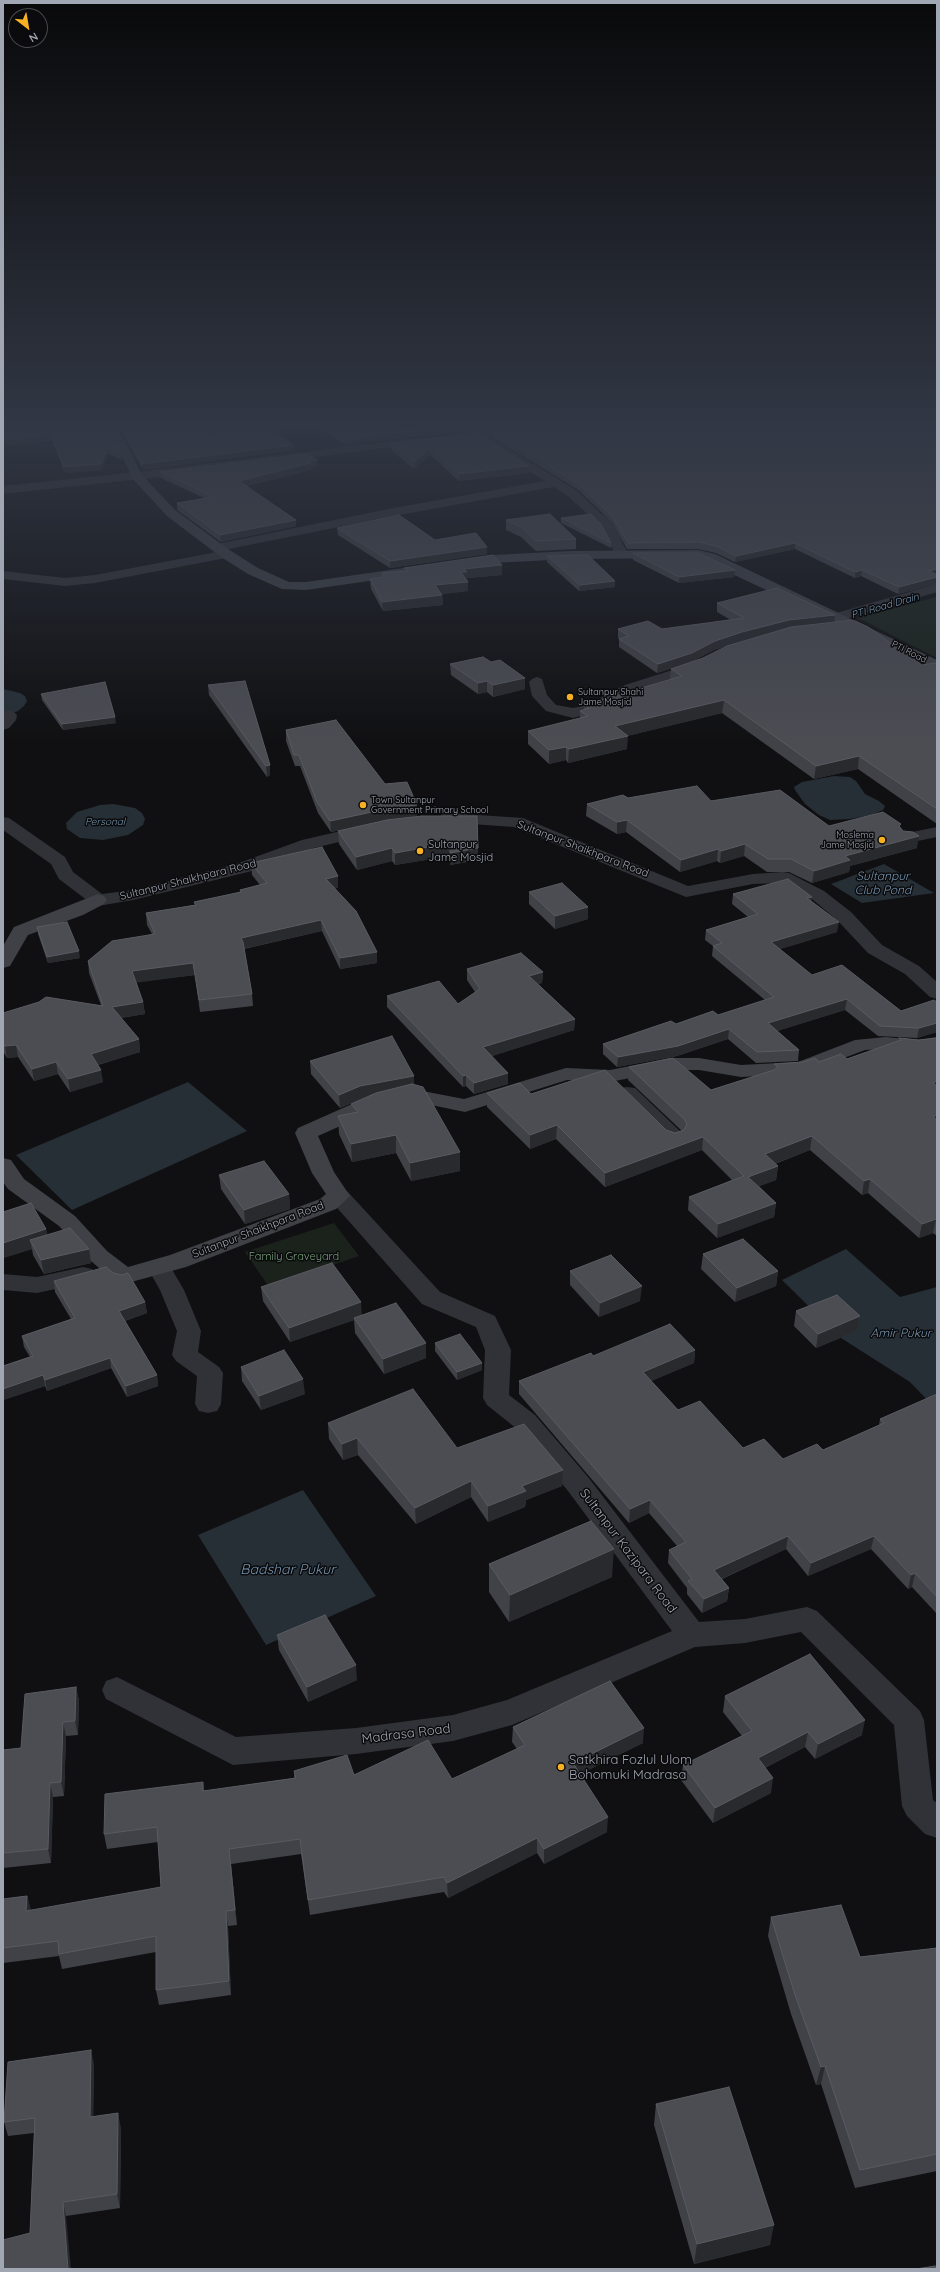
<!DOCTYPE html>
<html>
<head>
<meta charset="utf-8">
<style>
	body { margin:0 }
	#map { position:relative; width:940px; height:2272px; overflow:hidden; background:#101012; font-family:Quicksand,sans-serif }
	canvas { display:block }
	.frame { position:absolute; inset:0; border:4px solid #a1a6b3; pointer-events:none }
	.north { position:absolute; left:8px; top:8px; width:40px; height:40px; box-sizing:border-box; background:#0b0b0d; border:1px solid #47494f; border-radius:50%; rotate:149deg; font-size:11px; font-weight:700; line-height:16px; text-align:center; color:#a1a6b3 }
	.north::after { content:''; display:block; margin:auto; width:14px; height:18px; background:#f8b122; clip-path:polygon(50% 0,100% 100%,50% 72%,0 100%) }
</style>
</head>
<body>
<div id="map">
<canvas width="940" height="2272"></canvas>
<div class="frame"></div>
<div class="north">N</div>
</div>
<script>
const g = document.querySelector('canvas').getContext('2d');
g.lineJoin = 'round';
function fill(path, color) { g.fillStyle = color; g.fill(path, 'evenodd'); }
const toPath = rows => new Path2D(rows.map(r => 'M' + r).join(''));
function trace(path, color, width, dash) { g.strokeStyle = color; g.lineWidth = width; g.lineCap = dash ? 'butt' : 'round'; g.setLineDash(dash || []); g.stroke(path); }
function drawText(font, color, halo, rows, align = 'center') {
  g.font = font + ' Quicksand,sans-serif'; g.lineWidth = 3; g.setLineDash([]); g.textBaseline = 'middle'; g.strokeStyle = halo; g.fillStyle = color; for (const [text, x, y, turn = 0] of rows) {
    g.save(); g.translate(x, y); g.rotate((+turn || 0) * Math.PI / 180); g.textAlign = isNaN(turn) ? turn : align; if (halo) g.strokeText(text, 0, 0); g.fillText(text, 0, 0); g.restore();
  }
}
const green = toPath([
	[937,597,937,658,858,618],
	[334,1223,359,1256,269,1287,245,1252]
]);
const water = toPath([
	[3,689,20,693,25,696,27,701,24,706,18,711,3,716],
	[834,776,850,777,856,781,865,794,879,801,885,806,883,810,871,815,850,819,830,820,819,815,805,804,795,790,794,787,802,782],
	[113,804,135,808,142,813,145,819,143,825,128,835,103,840,80,838,67,829,66,823,77,812,100,805],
	[884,864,934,893,862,903,831,884],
	[188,1082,247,1131,72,1210,16,1155],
	[846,1249,900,1297,937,1287,937,1410,910,1382,841,1338,782,1280],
	[303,1490,376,1596,266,1645,198,1535]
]);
const stream = toPath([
	[461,429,471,435],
	[603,517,616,527,620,546]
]);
const minor = toPath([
	[496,429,519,431,513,434,454,440,448,437,454,434,496,429],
	[420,438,424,439,426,441,424,443,137,480,131,476,137,472,420,438]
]);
const tertiary = toPath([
	[462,429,476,429,576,490,611,523,629,555,627,558,617,558,602,528,568,496,554,487,388,517,224,550,231,551,233,554,226,558,95,583,65,586,3,579,3,571,65,578,95,575,217,552,211,548,217,544,388,509,545,481,462,429],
	[137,472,141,473,143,476,141,479,3,494,3,486,137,472],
	[937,584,937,592,838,621,831,617,833,614,937,584],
	[698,662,705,666,703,669,635,691,613,702,604,710,573,718,546,711,532,696,529,682,532,679,537,677,542,679,547,695,556,705,573,708,594,704,603,696,625,685,698,662],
	[9,710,14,712,17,715,16,720,9,728,3,730,3,712,9,710],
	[448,813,523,818,688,886,753,874,783,872,789,873,824,891,851,912,882,945,919,966,937,982,937,999,930,997,905,974,868,953,837,920,812,899,780,883,753,884,686,897,514,827,442,822,439,818,442,814,448,813],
	[3,817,9,818,65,857,73,872,102,894,133,890,236,864,302,840,367,825,373,826,376,830,373,834,314,848,248,872,133,900,98,906,92,904,59,879,51,864,3,830,3,817],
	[937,827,937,837,908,843,902,842,899,838,902,834,937,827],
	[627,1087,635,1088,682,1133,685,1138,682,1143,674,1145,666,1143,619,1098,616,1093,619,1088,627,1087],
	[339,1189,347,1191,440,1292,495,1316,511,1350,509,1395,535,1415,588,1477,699,1622,745,1619,807,1607,817,1611,920,1711,924,1720,933,1800,937,1803,937,1838,925,1834,907,1816,902,1806,894,1725,801,1632,745,1643,695,1647,512,1725,453,1741,356,1754,233,1765,106,1699,102,1690,106,1681,117,1677,236,1737,356,1728,453,1715,507,1700,672,1631,568,1491,517,1429,487,1405,483,1398,485,1350,476,1327,422,1304,331,1201,328,1196,331,1191,339,1189],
	[159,1259,167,1261,184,1290,201,1331,198,1352,219,1367,223,1373,221,1404,217,1411,208,1413,199,1411,195,1404,197,1376,176,1361,172,1355,177,1331,160,1290,147,1267,151,1261,159,1259],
	[83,1267,92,1269,95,1275,92,1281,37,1293,3,1290,3,1274,37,1277,83,1267]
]);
const secondary = toPath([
	[106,429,118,429,121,433,142,475,175,510,231,551,258,568,289,582,306,582,411,567,418,571,411,575,306,590,282,589,248,574,221,557,167,516,133,479,112,436,106,429],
	[698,550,715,554,937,660,937,670,698,558,570,559,493,563,467,567,460,563,467,559,493,555,570,551,698,550],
	[98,894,104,896,107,900,104,904,83,915,28,935,10,966,3,968,3,946,14,927,98,894],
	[886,1037,917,1040,937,1037,937,1049,917,1052,886,1049,865,1050,801,1074,741,1077,699,1070,670,1070,610,1082,567,1080,465,1112,412,1101,376,1110,318,1136,334,1172,350,1196,336,1209,186,1267,124,1284,115,1282,91,1261,59,1226,8,1189,3,1182,3,1158,11,1160,24,1179,75,1216,107,1251,128,1267,170,1255,320,1199,326,1194,312,1173,295,1133,298,1128,361,1100,412,1089,464,1099,566,1068,610,1070,670,1058,699,1058,741,1065,798,1062,855,1040,886,1037]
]);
const wall = toPath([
	[3,429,109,429,121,454,122,460,108,454,101,470,65,473,52,441,3,446],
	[120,429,202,429,211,436,207,429,271,429,293,445,294,450,143,470],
	[318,429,463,429,463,431,346,444],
	[937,429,937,584,898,594,861,576,855,578,795,549,735,562,716,553,698,549,627,549,612,522,577,489,493,438,493,432],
	[476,433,529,466,529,473,459,481,430,455,414,469,391,450,390,443],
	[317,460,317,466,311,467,311,470,246,486,296,520,296,526,221,542,177,510,177,503,204,498,161,478,160,472],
	[561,518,611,543,611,548,561,523],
	[506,520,576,539,576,549,536,551,521,537,506,530],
	[337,528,487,554,390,568,338,535],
	[633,553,735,570,734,577,679,583,633,560],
	[547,556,615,581,615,587,579,591,547,562],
	[404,568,502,575,467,578,468,591,442,594,443,605,383,611,371,589,370,579,382,577,382,573,404,571],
	[717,603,834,622,922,665,937,663,937,824,858,769,814,779,722,713,627,736,627,749,568,763,566,760,549,764,528,744,528,731,580,718,580,711,584,710,584,705,670,680,671,669,703,658,779,631,742,641,714,650,691,662,657,673,619,647,619,639,618,638,618,629,662,629,731,620,717,612],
	[491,662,525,678,525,689,493,697,487,692,478,694,451,675,450,664],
	[208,685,270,765,270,775,267,777,209,695],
	[41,694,116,723,63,730,42,700],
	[286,730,385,784,417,805,417,816,387,820,331,832,318,813,300,766,295,766,286,741],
	[628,798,711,801,829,826,900,827,917,848,850,866,849,872,812,883,789,872,767,872,744,856,720,863,717,861,680,872,626,832,617,834,586,816,587,804],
	[387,820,478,860,450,865,450,856,395,865,392,861,357,870,339,844,338,831],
	[251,863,338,876,338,888,335,888,377,963,340,969,322,931,244,949,252,994,253,1006,200,1012,195,975,136,982,143,1002,145,1014,121,1018,139,1039,140,1052,98,1065,103,1082,70,1092,58,1074,34,1081,18,1057,7,1058,3,1051,3,1013,101,1005,89,973,88,961,152,934,147,925,146,913,195,905,194,902,240,892,240,890,260,885,252,875],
	[529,892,588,919,555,929,529,904],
	[733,894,812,897,811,901,837,932,780,949,812,975,901,1011,937,1002,937,1032,917,1038,878,1036,845,1010,777,1031,799,1050,798,1061,756,1063,728,1039,677,1056,617,1067,603,1054,603,1044,676,1024,718,1015,765,1000,712,956,713,946,705,940,706,930,748,917,732,904],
	[37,927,80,958,48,963,38,934],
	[467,969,543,972,542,983,538,984,575,1019,574,1030,492,1056,508,1084,474,1094,466,1086,463,1087,387,1007,387,996,458,1004,475,992,467,980],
	[899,1038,919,1040,937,1038,937,1236,933,1233,919,1238,868,1193,862,1195,810,1150,775,1164,778,1166,776,1180,759,1186,776,1203,774,1217,717,1238,688,1210,689,1197,732,1180,702,1150,605,1187,556,1139,530,1149,487,1107,487,1093,531,1094,675,1133,682,1131,628,1080,629,1067,711,1090,774,1070,774,1064,819,1062,847,1059,898,1041],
	[310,1061,414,1085,460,1171,411,1181,396,1153,352,1162,339,1134,338,1116,352,1113,351,1104,366,1098,361,1099,340,1108,311,1074],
	[219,1175,289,1194,290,1209,245,1224,221,1189],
	[3,1212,46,1229,47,1235,89,1249,91,1263,44,1274,33,1255,32,1249,3,1258],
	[703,1254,778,1271,776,1286,735,1302,701,1269],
	[570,1271,640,1301,599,1317,570,1285],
	[54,1281,145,1302,147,1313,125,1321,157,1375,158,1386,127,1397,111,1368,47,1391,45,1386,3,1400,3,1366,30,1357,24,1347,22,1336,71,1319,55,1292],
	[261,1287,362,1315,426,1358,384,1374,355,1333,354,1320,290,1342,263,1301],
	[796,1311,860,1316,857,1331,816,1348,794,1326],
	[435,1343,482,1363,482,1370,457,1380,435,1351],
	[695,1350,694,1363,651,1381,678,1410,743,1448,783,1459,823,1450,879,1425,880,1419,937,1394,937,1614,912,1587,908,1589,871,1549,808,1576,786,1549,722,1579,729,1588,727,1601,702,1613,687,1594,687,1588,668,1563,669,1550,677,1546,649,1513,629,1523,519,1394,519,1381,593,1356],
	[241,1367,305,1394,261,1410,242,1381],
	[328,1423,457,1448,562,1486,526,1500,525,1507,488,1522,471,1497,416,1524,358,1455,343,1460,329,1439],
	[489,1564,612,1577,509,1622,489,1592],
	[277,1635,357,1680,308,1702,279,1650],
	[76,1687,79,1701,78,1735,66,1736,64,1796,53,1797,51,1863,3,1868,3,1750,21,1748],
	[725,1696,862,1735,815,1759,805,1747,765,1768,771,1793,713,1823,681,1780,683,1765,742,1736,723,1712],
	[513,1727,643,1743,580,1774,607,1832,544,1864,537,1853,448,1898,444,1892,310,1915,301,1854,231,1864,237,1925,228,1926,231,1995,159,2005,156,1990,156,1952,62,1969,59,1956,3,1963,3,1899,27,1896,31,1911,161,1887,158,1842,107,1849,104,1834,203,1782,204,1791,294,1778,294,1771,452,1779,517,1749,512,1742],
	[771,1917,860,1957,937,1948,937,2171,855,2188,821,2084,816,2085,791,2014,768,1936],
	[94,2064,93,2117,121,2128,120,2208,66,2216,30,2233,34,2133,8,2136,4,2122],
	[656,2104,770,2245,694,2264,654,2125]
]);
const shadedWall = toPath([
	[431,429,463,429,463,431,346,444,346,439],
	[51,435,52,441,3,446,3,440],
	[293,445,294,450,143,470,142,464],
	[108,448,108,454,101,470,65,473,64,467],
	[430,448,430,455,414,469,414,462],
	[317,460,317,466,311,467,311,470,240,488,239,481,308,461],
	[529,466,529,473,459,481,459,474],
	[296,520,296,526,221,542,220,535],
	[795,543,795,549,735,562,736,556],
	[487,547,487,554,390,568,390,561],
	[502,565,502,575,467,578,467,581,461,572,464,569],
	[937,569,937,575,929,571],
	[735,570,734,577,679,583,679,577],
	[862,570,861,576,855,578,855,572],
	[937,577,937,584,898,594,899,587],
	[615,581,615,587,579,591,580,585],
	[468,582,468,591,435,595,435,585],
	[442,595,443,605,383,611,382,602],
	[835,615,834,623,788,629,742,641,714,650,691,662,657,673,658,664,715,641,742,632,789,620],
	[525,678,525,689,493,697,493,685],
	[487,681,487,692,478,694,478,683],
	[724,700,722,713,615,739,615,726],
	[115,717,116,723,63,730,62,724],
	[628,736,627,749,568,763,569,749],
	[566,747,566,760,549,764,549,750],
	[859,756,858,769,814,779,816,766],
	[270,765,270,775,267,777,266,766],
	[417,805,417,816,387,820,331,832,330,821,386,809],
	[627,820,626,832,617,834,617,822],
	[919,836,917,848,850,866,849,872,812,883,814,871,845,856],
	[450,843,450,856,395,865,395,853],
	[745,844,744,856,720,863,721,851],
	[392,848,392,861,357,870,356,857],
	[478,848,478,860,450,865,450,853],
	[718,849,717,861,680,872,681,860],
	[338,876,338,888,327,890,326,879],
	[812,897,810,907,807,898],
	[588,907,588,919,555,929,555,916],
	[321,920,322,931,242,949,241,938],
	[839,922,837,932,770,952,771,942],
	[79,951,80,958,48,963,47,957],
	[377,952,377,963,340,969,340,958],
	[193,963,195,975,134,983,132,971],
	[543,972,542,983,529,987,529,976],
	[847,999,845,1010,767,1034,768,1023],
	[143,1002,145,1014,114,1019,112,1007],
	[575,1019,574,1030,483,1059,483,1047],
	[937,1023,937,1032,917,1038,919,1028],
	[729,1029,728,1039,677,1056,617,1067,618,1057],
	[139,1039,140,1052,93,1066,91,1054],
	[16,1045,18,1057,7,1058,5,1046],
	[56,1062,58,1074,34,1081,32,1069],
	[101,1070,103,1082,70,1092,68,1079],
	[508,1073,508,1084,474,1094,474,1083],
	[466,1075,466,1086,463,1087,463,1076],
	[414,1076,414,1088,361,1099,340,1108,339,1095,360,1086],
	[937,1081,937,1094,933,1083],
	[937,1115,937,1128,933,1117],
	[557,1125,556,1139,530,1149,530,1135],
	[396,1135,396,1153,352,1162,351,1144],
	[812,1136,810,1150,763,1168,765,1154],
	[703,1137,702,1150,605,1187,605,1173],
	[460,1152,460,1171,411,1181,410,1163],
	[778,1166,776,1180,747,1191,748,1177],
	[870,1179,868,1193,862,1195,864,1181],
	[289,1194,290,1209,245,1224,244,1210],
	[776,1203,774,1217,717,1238,718,1224],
	[936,1219,933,1233,919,1238,922,1224],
	[46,1229,48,1244,30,1240,32,1249,3,1258,3,1243],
	[89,1249,91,1263,44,1274,41,1260],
	[778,1271,776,1286,735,1302,737,1288],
	[642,1286,640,1301,599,1317,600,1303],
	[145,1302,147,1313,121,1322,119,1311],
	[361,1302,362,1317,354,1318,354,1320,290,1342,289,1328],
	[860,1316,857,1331,816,1348,818,1334],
	[426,1343,426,1358,384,1374,383,1359],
	[695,1350,694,1363,642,1385,643,1372],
	[110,1358,111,1368,47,1391,45,1380],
	[482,1363,482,1370,457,1380,457,1372],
	[43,1375,45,1386,3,1400,3,1389],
	[157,1375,158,1386,127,1397,126,1386],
	[303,1379,305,1394,261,1410,259,1396],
	[357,1438,358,1455,343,1460,342,1444],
	[563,1470,562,1486,526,1500,525,1507,488,1522,488,1506,522,1486],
	[471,1481,471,1497,416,1524,415,1508],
	[650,1500,649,1513,629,1523,630,1509],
	[788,1536,786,1549,712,1583,714,1570],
	[874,1536,871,1549,808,1576,811,1563],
	[614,1549,612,1577,509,1622,510,1595],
	[915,1573,912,1587,908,1589,911,1575],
	[729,1588,727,1601,702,1613,704,1599],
	[356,1665,357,1680,308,1702,307,1687],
	[76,1687,79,1701,78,1735,75,1721],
	[865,1720,862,1735,815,1759,818,1744],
	[63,1722,66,1736,64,1796,61,1782],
	[644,1728,643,1743,572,1778,573,1763],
	[808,1732,805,1747,755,1773,758,1758],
	[773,1778,771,1793,713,1823,715,1808],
	[50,1783,53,1797,51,1863,48,1849],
	[608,1817,607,1832,544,1864,544,1849],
	[537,1838,537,1853,448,1898,447,1883],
	[229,1849,231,1864,237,1925,235,1910],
	[27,1896,31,1911,26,1911],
	[226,1911,228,1926,231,1995,229,1981],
	[91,2050,94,2064,93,2132,90,2117],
	[825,2066,821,2084,816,2085,821,2067],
	[118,2113,121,2128,120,2208,117,2194],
	[63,2202,66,2216,71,2269,68,2269],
	[774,2225,770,2245,694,2264,697,2244]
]);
const building = toPath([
	[3,429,109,429,110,431,121,454,108,448,101,464,64,467,51,435,3,440,3,429],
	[122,429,202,429,216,440,210,429,271,429,293,445,142,464,122,429],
	[328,429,431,429,346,439,328,429],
	[514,429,937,429,937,569,929,571,937,575,937,577,899,587,862,570,855,572,795,543,736,556,716,546,699,542,628,543,612,516,577,483,493,432,514,429],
	[476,433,529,466,459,474,430,448,414,462,390,443,476,433],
	[307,454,317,460,308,461,311,463,239,481,296,520,220,535,177,503,214,497,160,472,307,454],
	[550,514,576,539,536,541,521,527,506,520,550,514],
	[591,514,601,524,611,543,561,518,591,514],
	[399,515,435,540,476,533,487,547,390,561,337,528,399,515],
	[633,553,698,553,735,570,679,577,633,553],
	[493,555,502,565,464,569,467,572,461,572,468,582,435,585,442,595,382,602,370,579,384,577,382,573,408,571,404,568,493,555],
	[588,555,615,581,580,585,547,556,588,555],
	[777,588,835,615,789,620,742,632,715,641,692,653,658,664,619,639,629,636,618,629,648,621,662,629,744,618,717,603,777,588],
	[853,620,868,627,922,665,936,663,937,663,937,809,859,756,816,766,724,700,615,726,628,736,569,749,566,747,549,750,528,731,588,716,580,711,589,708,584,705,682,676,671,669,703,658,727,646,791,627,853,620],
	[483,657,491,662,500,660,525,678,493,685,487,681,478,683,450,664,483,657],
	[245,681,270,765,266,766,208,685,245,681],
	[105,682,115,717,62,724,41,694,105,682],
	[336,720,385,784,407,782,417,805,386,809,330,821,317,802,299,755,294,755,286,730,336,720],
	[697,786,711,801,780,790,829,826,883,812,901,824,899,826,903,831,913,832,919,836,845,856,850,860,814,871,791,859,768,859,745,844,721,851,718,849,681,860,627,820,617,822,587,804,623,795,628,798,697,786],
	[422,816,477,816,478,848,450,853,450,843,395,853,392,848,356,857,338,831,387,820,422,816],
	[322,847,338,876,326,879,356,911,377,952,340,958,321,920,241,938,243,942,252,994,199,1000,193,963,132,971,143,1002,112,1007,139,1039,91,1054,101,1070,68,1079,56,1062,32,1069,16,1045,5,1046,3,1043,3,1013,39,1002,46,997,103,1006,88,961,112,941,155,934,146,913,196,905,194,902,241,892,240,890,267,883,251,863,322,847],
	[788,879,812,897,807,898,839,922,771,942,812,975,842,965,901,1011,934,1000,937,1002,937,1023,919,1028,880,1026,847,999,768,1023,799,1050,757,1052,729,1029,678,1046,618,1057,603,1044,671,1021,676,1024,713,1011,718,1015,774,997,713,946,722,943,706,930,758,914,733,894,788,879],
	[562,883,588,907,555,916,529,892,562,883],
	[67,922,79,951,47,957,37,927,67,922],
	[521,953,543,972,529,976,575,1019,483,1047,508,1073,474,1083,466,1075,463,1076,387,996,439,981,458,1004,480,989,467,969,521,953],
	[392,1036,414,1076,360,1086,339,1095,310,1061,392,1036],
	[899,1038,919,1040,937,1038,937,1081,933,1083,937,1086,937,1115,933,1117,937,1120,937,1220,936,1219,922,1224,870,1179,864,1181,812,1136,765,1154,778,1166,748,1177,776,1203,718,1224,689,1197,744,1176,703,1137,605,1173,557,1125,530,1135,487,1093,520,1083,531,1094,605,1070,666,1130,675,1133,684,1130,687,1124,684,1119,629,1067,673,1058,711,1090,774,1070,778,1067,774,1064,803,1062,815,1058,819,1062,841,1054,847,1059,901,1040,899,1038],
	[412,1084,423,1087,460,1152,410,1163,396,1135,351,1144,338,1116,358,1112,351,1104,376,1093,412,1084],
	[264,1161,289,1194,244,1210,219,1175,264,1161],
	[31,1203,46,1229,3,1243,3,1212,31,1203],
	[70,1228,89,1249,41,1260,30,1240,70,1228],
	[743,1239,778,1271,737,1288,703,1254,743,1239],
	[611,1255,642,1286,600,1303,570,1271,611,1255],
	[332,1263,361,1302,289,1328,261,1287,332,1263],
	[106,1267,113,1273,122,1275,128,1273,145,1302,119,1311,157,1375,126,1386,110,1358,45,1380,43,1375,3,1389,3,1366,33,1356,22,1336,75,1318,54,1281,106,1267],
	[837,1295,860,1316,818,1334,796,1311,837,1295],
	[396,1303,426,1343,383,1359,354,1318,396,1303],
	[670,1324,695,1350,643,1372,678,1410,700,1401,743,1448,764,1439,783,1459,817,1444,823,1450,884,1423,880,1419,937,1394,937,1597,915,1573,911,1575,874,1536,811,1563,788,1536,714,1570,729,1588,704,1599,688,1581,692,1579,669,1550,686,1542,650,1500,630,1509,519,1381,591,1353,593,1356,670,1324],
	[460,1334,482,1363,457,1372,435,1343,460,1334],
	[284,1350,303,1379,259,1396,241,1367,284,1350],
	[413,1389,457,1448,524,1424,563,1470,522,1486,526,1491,488,1506,471,1481,415,1508,357,1438,342,1444,328,1423,413,1389],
	[591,1521,614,1549,510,1595,489,1564,591,1521],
	[325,1615,356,1665,307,1687,277,1635,325,1615],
	[810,1654,865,1720,818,1744,808,1732,758,1758,773,1778,715,1808,683,1765,752,1731,725,1696,810,1654],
	[610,1681,644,1728,573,1763,608,1817,544,1849,537,1838,447,1883,444,1877,308,1900,300,1839,229,1849,235,1910,226,1911,229,1981,156,1990,156,1936,59,1954,58,1941,3,1948,3,1899,27,1896,26,1911,161,1887,157,1827,104,1834,105,1794,203,1782,203,1791,296,1778,294,1771,347,1755,354,1775,428,1740,452,1779,525,1745,513,1727,610,1681],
	[76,1687,75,1721,63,1722,61,1782,50,1783,48,1849,3,1853,3,1750,21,1748,25,1694,76,1687],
	[841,1905,860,1957,937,1948,937,2154,860,2170,825,2066,821,2067,795,1995,771,1917,841,1905],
	[91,2050,90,2117,118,2113,117,2194,63,2202,68,2269,3,2269,3,2240,30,2233,35,2118,4,2122,8,2062,91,2050],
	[729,2087,774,2225,697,2244,656,2104,729,2087],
	[935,2266,936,2269,916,2269,935,2266]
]);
const markers = [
	[570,697,4,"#f8b122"],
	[363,805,4,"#f8b122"],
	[882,840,4,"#f8b122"],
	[420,851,4,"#f8b122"],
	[561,1767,4,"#f8b122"]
];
const farStreetnames = [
	["PTI Road",909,652,27]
];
const farPoinames = [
	["Sultanpur Shahi",578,692],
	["Jame Mosjid",578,702],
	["Town Sultanpur",371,800],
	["Government Primary School",371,810],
	["Moslema",874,835,"right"],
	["Jame Mosjid",874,845,"right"]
];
const farWaternames = [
	["PTI Road Drain",885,606,-16],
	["Personal",105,822]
];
const poiNames = [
	["Sultanpur",428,845],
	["Jame Mosjid",428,858]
];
const streetNames = [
	["Sultanpur Shaikhpara Road",583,849,21],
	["Sultanpur Shaikhpara Road",188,880,-14],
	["Sultanpur Shaikhpara Road",258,1230,-21]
];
const parkNames = [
	["Family Graveyard",294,1257]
];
const waterNames = [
	["Sultanpur",883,876],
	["Club Pond",883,890],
	["Amir Pukur",901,1333]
];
const nearStreetnames = [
	["Sultanpur Kazipara Road",628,1551,53],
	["Madrasa Road",406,1734,-7]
];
const nearPoinames = [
	["Satkhira Fozlul Ulom",569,1760],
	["Bohomuki Madrasa",569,1775]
];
const nearWaternames = [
	["Badshar Pukur",288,1570]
];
fill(green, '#1a221b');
fill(water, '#262f36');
trace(stream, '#262f36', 5);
fill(minor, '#313237');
fill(tertiary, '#313237');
fill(secondary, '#3f4147');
fill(wall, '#414247');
fill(shadedWall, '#292a2d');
fill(building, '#4c4d53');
trace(building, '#595b62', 1);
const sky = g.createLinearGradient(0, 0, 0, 747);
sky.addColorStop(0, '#09090a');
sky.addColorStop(0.57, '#313744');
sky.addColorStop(1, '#31374400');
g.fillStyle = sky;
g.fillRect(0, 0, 940, 747);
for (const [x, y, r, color] of markers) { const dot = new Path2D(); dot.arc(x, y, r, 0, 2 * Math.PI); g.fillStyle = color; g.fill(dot); trace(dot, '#0b0b0d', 1.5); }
drawText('9px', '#a1a6b3', '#0b0b0d', farStreetnames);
drawText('9px', '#a1a6b3', '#0b0b0d', farPoinames, 'left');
drawText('italic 10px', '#7695b0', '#0b0b0d', farWaternames);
drawText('11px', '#a1a6b3', '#0b0b0d', poiNames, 'left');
drawText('11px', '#a1a6b3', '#0b0b0d', streetNames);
drawText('11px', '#779f7a', '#0b0b0d', parkNames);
drawText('italic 12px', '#7695b0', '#0b0b0d', waterNames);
drawText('13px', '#a1a6b3', '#0b0b0d', nearStreetnames);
drawText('13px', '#a1a6b3', '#0b0b0d', nearPoinames, 'left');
drawText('italic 14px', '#7695b0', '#0b0b0d', nearWaternames);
</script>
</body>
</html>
